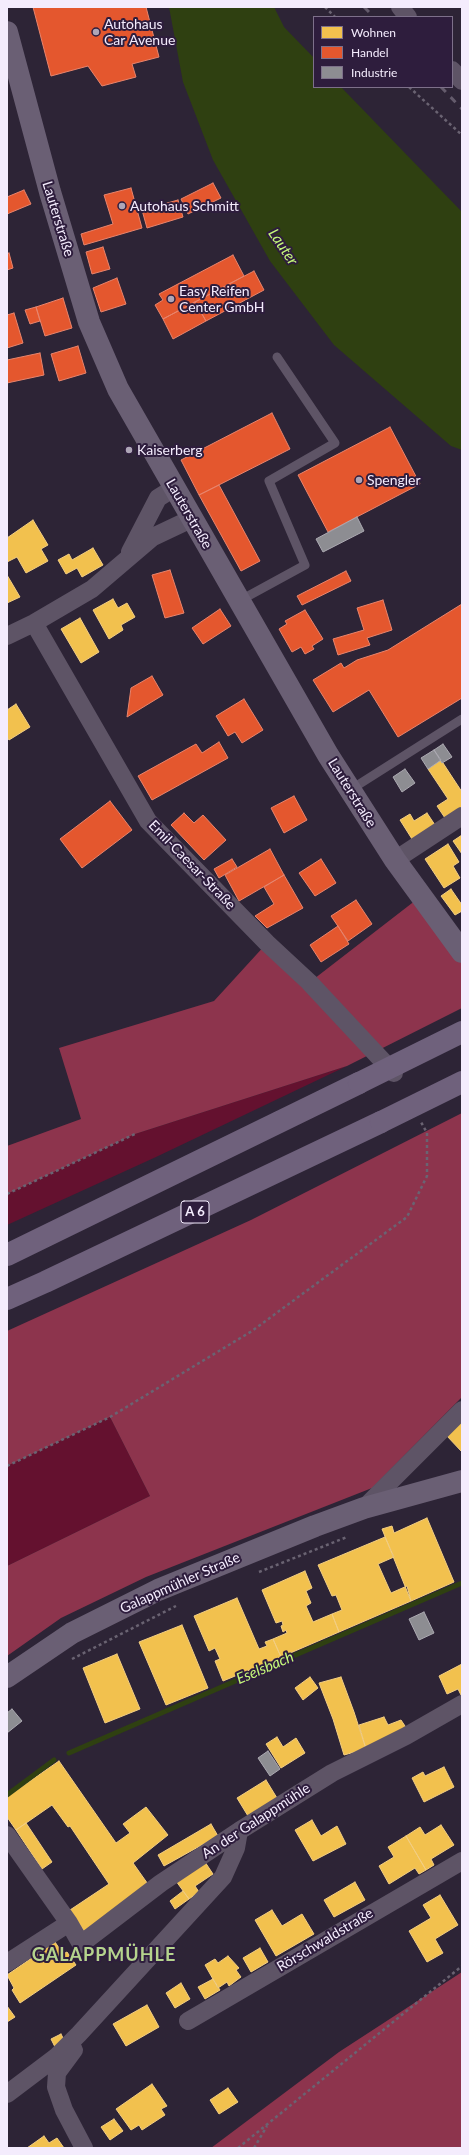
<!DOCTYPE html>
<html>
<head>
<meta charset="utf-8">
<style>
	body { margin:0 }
	#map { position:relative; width:469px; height:2155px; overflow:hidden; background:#2d2436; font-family:Lato,sans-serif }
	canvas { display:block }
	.frame { position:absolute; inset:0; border:8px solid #f4ecfd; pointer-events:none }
	.legend { position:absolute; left:313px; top:16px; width:140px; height:72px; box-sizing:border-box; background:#2e1d3d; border:1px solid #7d708a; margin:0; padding:5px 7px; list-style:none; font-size:12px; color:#f4ecfd }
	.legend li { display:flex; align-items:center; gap:8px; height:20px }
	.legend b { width:20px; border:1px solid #7d708a }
</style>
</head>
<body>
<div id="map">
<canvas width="469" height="2155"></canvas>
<div class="frame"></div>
<ul class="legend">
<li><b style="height:11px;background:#f2c14e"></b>Wohnen</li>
<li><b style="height:11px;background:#e4572e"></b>Handel</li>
<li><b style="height:11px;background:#8d8d92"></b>Industrie</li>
</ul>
</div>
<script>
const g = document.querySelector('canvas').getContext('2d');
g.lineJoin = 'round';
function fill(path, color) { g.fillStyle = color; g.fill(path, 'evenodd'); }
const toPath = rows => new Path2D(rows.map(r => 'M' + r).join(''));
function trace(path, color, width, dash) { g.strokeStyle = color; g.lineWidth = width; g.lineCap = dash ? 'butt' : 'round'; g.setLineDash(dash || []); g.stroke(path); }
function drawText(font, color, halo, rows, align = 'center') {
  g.font = font + ' Lato,sans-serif'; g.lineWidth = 4; g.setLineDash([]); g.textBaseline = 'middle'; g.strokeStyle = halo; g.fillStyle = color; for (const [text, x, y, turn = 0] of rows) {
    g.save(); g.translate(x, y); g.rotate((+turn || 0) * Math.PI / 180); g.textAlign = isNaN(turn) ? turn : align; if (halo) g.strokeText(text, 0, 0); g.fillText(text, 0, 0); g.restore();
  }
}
const green = toPath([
	[347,1066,156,1157,7,1225,7,1194,135,1134],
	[110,1417,150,1496,7,1566,7,1466]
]);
const forest = toPath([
	[416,900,462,962,462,1008,347,1066,135,1134,7,1194,7,1146,81,1119,59,1048,214,1001,267,943,310,982],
	[462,1113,462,1397,372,1488,146,1577,61,1618,7,1656,7,1566,150,1496,110,1417,7,1466,7,1331,251,1220],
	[462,1972,462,2148,211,2148,339,2052]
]);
const water = toPath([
	[169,7,274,7,284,27,314,58,314,87,341,87,462,212,462,450,451,446,334,345,270,261,213,160,183,82]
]);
const homes = toPath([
	[33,520,48,545,41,549,48,561,26,573,17,557,7,562,7,538,33,520],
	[93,548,103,565,82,577,77,568,66,574,58,560,69,554,72,560,93,548],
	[7,575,20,597,7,603,7,575],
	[113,599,118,608,127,603,135,617,121,625,123,630,109,639,93,610,113,599],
	[80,618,99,652,81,663,61,629,80,618],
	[16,704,30,727,9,740,7,737,7,710,16,704],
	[441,760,462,792,462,807,445,818,437,806,448,799,428,769,441,760],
	[427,813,435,825,412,839,400,820,410,814,414,821,427,813],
	[462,835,462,854,453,841,462,835],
	[448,844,459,862,453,866,460,878,444,888,425,859,448,844],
	[451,889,462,905,462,911,455,915,441,896,451,889],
	[462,1420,462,1452,446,1435,462,1420],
	[427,1518,454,1582,411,1601,382,1529,392,1526,394,1533,427,1518],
	[385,1537,394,1557,378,1564,391,1593,407,1586,411,1601,339,1632,332,1614,342,1610,336,1595,332,1596,318,1565,385,1537],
	[305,1571,312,1588,306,1591,311,1603,306,1606,313,1622,332,1614,339,1632,281,1657,273,1639,287,1633,286,1630,283,1632,281,1626,283,1625,282,1621,276,1623,262,1590,305,1571],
	[237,1598,259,1649,267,1646,265,1642,273,1639,281,1657,223,1681,215,1661,220,1659,215,1648,209,1651,194,1616,237,1598],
	[182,1625,208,1688,166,1705,139,1642,182,1625],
	[117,1654,140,1709,105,1723,83,1668,117,1654],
	[462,1664,462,1697,458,1689,447,1694,439,1676,462,1664],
	[310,1677,318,1688,303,1700,295,1688,310,1677],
	[341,1677,354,1712,366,1749,344,1755,333,1719,319,1683,341,1677],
	[384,1717,388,1725,401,1720,407,1729,366,1749,359,1725,384,1717],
	[277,1737,283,1747,296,1738,305,1753,281,1768,266,1744,277,1737],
	[59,1761,116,1843,130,1833,123,1824,146,1807,168,1835,133,1863,150,1887,84,1931,70,1910,109,1884,70,1826,68,1827,52,1805,16,1830,7,1817,7,1797,59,1761],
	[444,1767,454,1787,424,1802,412,1778,423,1772,425,1776,444,1767],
	[266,1780,277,1798,248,1816,237,1798,266,1780],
	[312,1820,321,1836,337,1826,346,1844,313,1861,295,1830,312,1820],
	[26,1823,52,1862,42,1869,16,1830,26,1823],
	[211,1824,218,1836,164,1866,158,1855,211,1824],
	[441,1825,454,1845,431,1859,434,1865,426,1870,406,1836,420,1827,425,1835,441,1825],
	[406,1836,426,1870,419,1874,415,1868,389,1884,379,1866,394,1857,388,1847,406,1836],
	[205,1862,213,1874,195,1886,199,1892,189,1899,176,1881,205,1862],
	[355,1882,365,1900,334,1917,324,1900,355,1882],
	[183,1891,189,1899,175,1909,170,1901,183,1891],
	[440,1895,458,1925,435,1939,443,1953,427,1962,409,1931,431,1918,423,1905,440,1895],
	[272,1910,282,1926,302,1914,314,1934,276,1956,255,1920,272,1910],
	[55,1942,63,1954,67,1952,76,1965,20,2003,12,1990,14,1988,7,1975,55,1942],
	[260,1948,268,1962,251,1972,243,1958,260,1948],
	[228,1956,239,1968,236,1970,241,1977,229,1986,227,1982,218,1988,205,1965,215,1959,218,1963,228,1956],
	[213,1979,220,1990,205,1999,198,1987,213,1979],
	[181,1983,190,1999,175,2008,166,1993,181,1983],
	[147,2005,159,2027,126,2046,113,2024,147,2005],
	[7,2006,15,2017,7,2022,7,2006],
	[61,2034,65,2042,55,2047,51,2039,61,2034],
	[152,2084,167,2106,161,2109,165,2115,142,2130,139,2125,131,2130,116,2109,152,2084],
	[228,2088,238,2102,219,2114,210,2100,228,2088],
	[114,2119,123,2131,110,2140,101,2127,114,2119],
	[44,2136,49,2143,57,2138,64,2148,27,2148,44,2136]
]);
const shops = toPath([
	[33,7,146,7,159,57,132,64,136,77,102,86,88,66,51,76,33,7],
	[213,183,221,198,188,214,181,199,213,183],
	[131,188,142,228,84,245,81,234,113,224,104,195,131,188],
	[24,190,31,204,7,214,7,197,24,190],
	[178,200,183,217,147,228,142,210,178,200],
	[103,247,110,269,92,274,86,252,103,247],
	[9,253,13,268,7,270,7,254,9,253],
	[233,255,244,276,163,319,155,305,163,300,159,294,233,255],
	[254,271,264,290,206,321,195,302,254,271],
	[117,278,126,304,101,312,93,288,117,278],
	[63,298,72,328,45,336,36,307,63,298],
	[195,302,206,321,173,339,163,319,195,302],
	[36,307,40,321,30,324,25,310,36,307],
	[14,313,23,343,7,348,7,315,14,313],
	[78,346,86,373,59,381,51,354,78,346],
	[40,353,44,375,7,383,7,360,40,353],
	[272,413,290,449,199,495,181,460,272,413],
	[390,427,420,484,328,532,298,475,390,427],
	[219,485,260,561,241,571,199,495,219,485],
	[170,570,184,613,165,618,152,575,170,570],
	[346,571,351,581,302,605,297,596,346,571],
	[383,600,392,630,367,638,370,645,338,655,333,639,364,630,357,608,383,600],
	[462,604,462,698,398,737,369,690,333,712,313,680,341,663,344,668,357,660,388,650,462,604],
	[220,609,231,626,203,644,192,628,220,609],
	[305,610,323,639,312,646,314,649,305,654,301,647,292,652,279,629,287,624,285,621,305,610],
	[152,676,163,695,127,717,131,688,152,676],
	[244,699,263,730,242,743,235,732,228,736,216,716,244,699],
	[219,742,228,758,152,800,138,776,196,744,202,753,219,742],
	[294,796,307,820,284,833,271,808,294,796],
	[110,801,132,830,82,868,60,839,110,801],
	[184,813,194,823,203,815,226,840,204,860,171,825,184,813],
	[270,849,284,875,239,901,225,875,270,849],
	[232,859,237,867,219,878,214,869,232,859],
	[321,859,336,883,315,896,299,873,321,859],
	[284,875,303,908,267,928,255,916,274,904,264,887,284,875],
	[356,900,372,924,348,941,331,916,356,900],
	[338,926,349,944,321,962,310,945,338,926]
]);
const industry = toPath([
	[357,517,364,531,323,552,316,539,357,517],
	[443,744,452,757,442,763,434,750,443,744],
	[434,750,441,760,428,769,421,758,434,750],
	[405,769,415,783,402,792,393,777,405,769],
	[424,1612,434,1633,419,1640,409,1619,424,1612],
	[12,1709,22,1721,7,1733,7,1713,12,1709],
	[268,1751,280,1769,270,1776,258,1758,268,1751]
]);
const stream = toPath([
	[69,1753,462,1583],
	[7,1795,54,1760]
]);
const path = toPath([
	[325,7,335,17],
	[409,87,462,135],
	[7,1194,135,1134],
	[7,1466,110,1417,252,1331,407,1217,427,1176,427,1133,421,1122],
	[259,1572,347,1537],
	[72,1659,176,1606],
	[238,2148,462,1966],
	[254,2148,267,2126]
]);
const service = toPath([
	[239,601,305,565,269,481,335,443,277,357],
	[350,790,462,719]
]);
const minor = toPath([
	[400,7,408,17],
	[452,70,462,81],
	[130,552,158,498,174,488],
	[34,623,148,821,267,943,309,982,394,1073],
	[7,636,34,623,92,589,153,537,191,519],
	[395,860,462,816],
	[364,1508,462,1410],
	[7,1835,69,1923,81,1944,161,1883,239,1831,332,1773,406,1736,462,1704],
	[7,1963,69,1923],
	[188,2021,462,1861],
	[74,2050,57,2073,56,2087,64,2110,84,2148],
	[7,2094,56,2057,79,2034,223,1877,236,1848,239,1831]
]);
const secondary = toPath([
	[7,32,50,192,89,322,118,389,328,755,395,860,462,952],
	[7,1677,72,1633,158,1590,315,1526,364,1508,462,1481]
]);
const motorway = toPath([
	[7,1255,359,1083],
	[7,1299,45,1282,381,1122]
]);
const rail = toPath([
	[364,7,374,17],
	[441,87,462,109]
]);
const motorwayBridge = toPath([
	[359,1083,462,1032],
	[381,1122,462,1082]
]);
const markers = [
	[96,32,4,"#aea6b7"],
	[122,206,4,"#aea6b7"],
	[171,299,4,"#aea6b7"],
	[129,450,4,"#aea6b7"],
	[359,480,4,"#aea6b7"]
];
const shields = [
	[195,1212,28]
];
const shieldNames = [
	["A 6",195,1212]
];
const poiNames = [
	["Autohaus",104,24],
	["Car Avenue",104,40],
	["Autohaus Schmitt",130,206],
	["Easy Reifen",179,291],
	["Center GmbH",179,307],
	["Kaiserberg",137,450],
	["Spengler",367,480]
];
const streetNames = [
	["Lauterstraße",58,219,73],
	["Lauterstraße",189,514,60],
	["Lauterstraße",352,793,58],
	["Emil-Caesar-Straße",192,865,46],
	["Galappmühler Straße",180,1583,-24],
	["An der Galappmühle",256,1821,-33],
	["Rörschwaldstraße",325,1940,-31]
];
const waterNames = [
	["Lauter",283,247,56],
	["Eselsbach",265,1668,-23]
];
const districtNames = [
	["GALAPPMÜHLE",104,1955]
];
fill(green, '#64112f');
fill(forest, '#8d344d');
fill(water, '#2f4011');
fill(homes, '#f2c14e');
trace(homes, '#f3ce82', 1);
fill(shops, '#e4572e');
trace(shops, '#e9846c', 1);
fill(industry, '#8d8d92');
trace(industry, '#acaab2', 1);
trace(stream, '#2f4011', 5);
trace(path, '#6a6372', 2.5, [3, 3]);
trace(service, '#5e5466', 9);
trace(minor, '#5e5466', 18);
trace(secondary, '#6a5f74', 22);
trace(motorway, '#6f617c', 22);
trace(rail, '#645b6c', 3, [7, 7]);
trace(motorwayBridge, '#6f617c', 22);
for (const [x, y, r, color] of markers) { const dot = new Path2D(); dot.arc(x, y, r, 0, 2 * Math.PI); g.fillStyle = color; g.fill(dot); trace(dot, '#2e1d3d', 1.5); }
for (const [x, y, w] of shields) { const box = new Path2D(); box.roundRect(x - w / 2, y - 11, w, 22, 3); g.fillStyle = '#2e1d3d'; g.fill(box); trace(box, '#f4ecfd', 1); }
drawText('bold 13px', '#f4ecfd', null, shieldNames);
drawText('14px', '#f4ecfd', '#2e1d3d', poiNames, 'left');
drawText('14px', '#f4ecfd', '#2e1d3d', streetNames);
drawText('italic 15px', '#c5f97a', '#2e1d3d', waterNames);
g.letterSpacing = '1px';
drawText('bold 18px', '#b5d48d', '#2e1d3d', districtNames);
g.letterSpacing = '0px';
</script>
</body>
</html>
